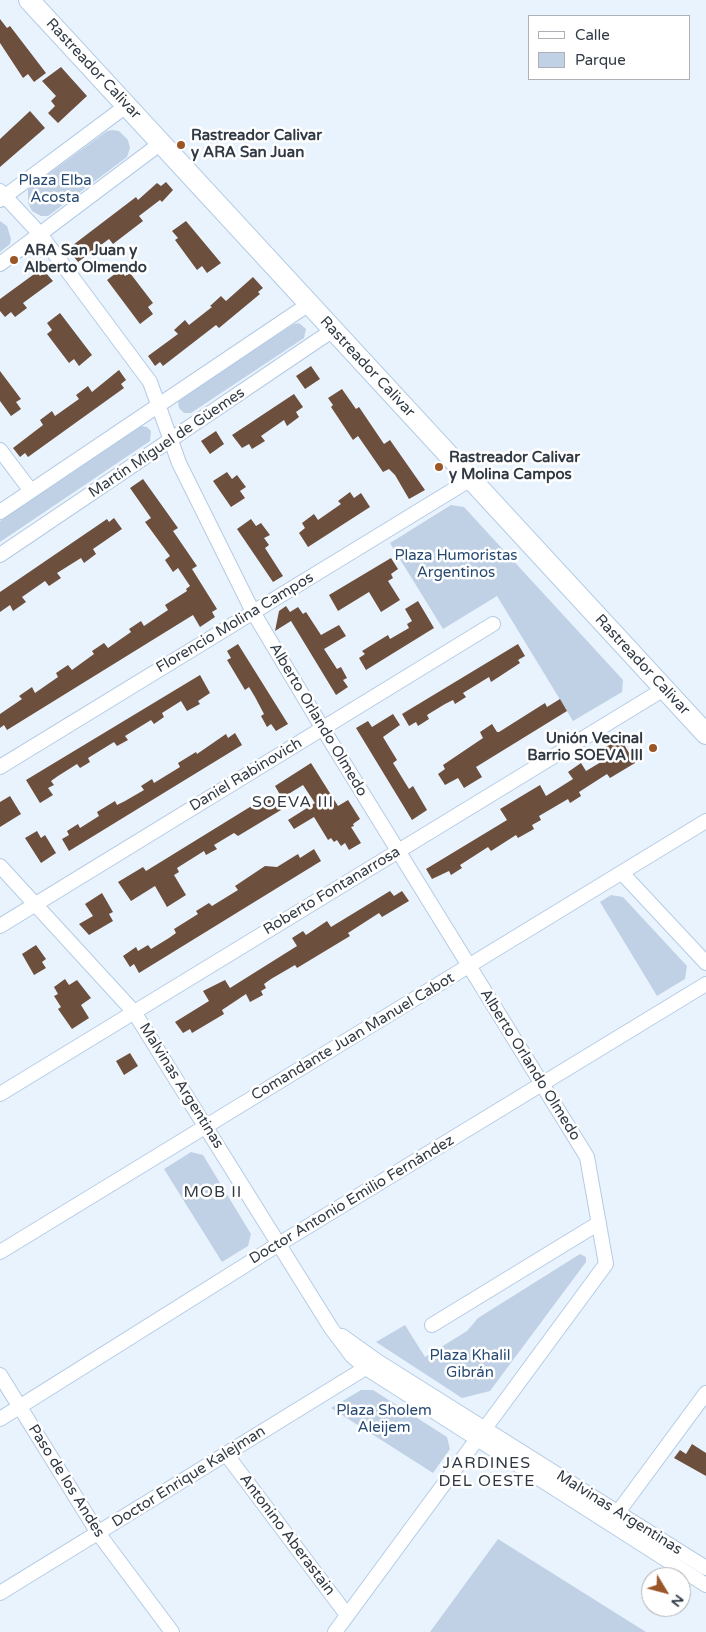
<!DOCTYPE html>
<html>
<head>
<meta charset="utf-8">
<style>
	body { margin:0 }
	#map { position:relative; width:706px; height:1632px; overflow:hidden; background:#e9f3fe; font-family:"Varela Round",sans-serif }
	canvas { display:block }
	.legend { position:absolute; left:528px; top:15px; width:162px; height:65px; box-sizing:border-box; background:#fff; border:1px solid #adb0b4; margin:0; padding:6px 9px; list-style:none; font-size:15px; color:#313a44 }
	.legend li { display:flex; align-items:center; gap:10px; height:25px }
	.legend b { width:25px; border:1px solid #adb0b4 }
	.north { position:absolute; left:641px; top:1567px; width:50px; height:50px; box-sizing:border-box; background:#fff; border:1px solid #adb0b4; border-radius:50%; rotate:127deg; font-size:14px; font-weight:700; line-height:20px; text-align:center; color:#313a44 }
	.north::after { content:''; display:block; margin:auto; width:18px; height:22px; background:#9a5627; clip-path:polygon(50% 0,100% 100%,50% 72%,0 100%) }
</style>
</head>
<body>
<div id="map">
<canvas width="706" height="1632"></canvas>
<ul class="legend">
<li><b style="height:6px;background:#fff"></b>Calle</li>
<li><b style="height:14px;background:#c0d1e6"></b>Parque</li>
</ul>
<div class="north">N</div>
</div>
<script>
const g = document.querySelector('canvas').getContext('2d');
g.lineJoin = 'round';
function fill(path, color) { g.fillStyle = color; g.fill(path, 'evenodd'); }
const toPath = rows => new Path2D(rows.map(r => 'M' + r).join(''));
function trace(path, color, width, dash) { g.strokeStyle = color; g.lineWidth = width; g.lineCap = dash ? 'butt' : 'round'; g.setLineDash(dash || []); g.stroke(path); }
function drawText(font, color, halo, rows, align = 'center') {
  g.font = font + ' "Varela Round",sans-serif'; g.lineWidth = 5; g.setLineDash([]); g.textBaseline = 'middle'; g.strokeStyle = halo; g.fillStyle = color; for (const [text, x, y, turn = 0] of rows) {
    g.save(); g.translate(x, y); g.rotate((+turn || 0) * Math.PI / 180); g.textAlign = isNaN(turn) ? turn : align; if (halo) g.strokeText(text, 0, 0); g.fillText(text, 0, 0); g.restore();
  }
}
const green = toPath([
	[112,130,119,131,128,140,130,148,127,157,48,216,41,216,32,211,28,203,28,189,107,131],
	[0,221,7,226,11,239,10,244,0,252],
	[299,323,306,329,304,338,191,413,184,413,179,408,178,402,182,396,294,324],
	[141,426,147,427,151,431,150,441,0,542,0,521],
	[451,505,464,507,623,680,622,692,573,721,497,596,443,629,390,543],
	[611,895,623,897,687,966,685,979,657,996,600,902],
	[191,1152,203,1155,251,1234,248,1246,222,1262,164,1169],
	[580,1254,586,1257,586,1262,490,1391,462,1398,376,1342,405,1325,425,1357,467,1331,478,1318],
	[361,1390,373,1390,447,1437,450,1449,433,1473,331,1408],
	[498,1539,525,1556,646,1632,430,1632]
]);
const building = toPath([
	[0,19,7,28,10,26,46,73,34,82,28,74,23,78,0,43],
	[61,67,87,96,58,123,48,113,55,106,51,101,56,96,42,81],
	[30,111,45,128,0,167,0,139],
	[166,182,173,190,162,202,160,200,139,216,143,221,113,244,109,239,78,262,71,253,76,249,73,245,136,197,138,200,157,183,161,186],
	[186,221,221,263,207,273,202,266,197,270,175,240,178,238,172,231],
	[120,270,125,276,130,273,153,303,148,307,153,314,140,324,107,280],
	[37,272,40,276,45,272,53,281,23,303,27,308,15,317,11,312,5,317,0,311,0,299],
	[253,277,263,288,258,292,260,294,219,328,216,325,163,366,160,362,155,366,148,356,178,334,174,330,185,320,189,325,212,307,210,306,221,296,226,301],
	[60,313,92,355,79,366,74,359,69,363,47,334,52,330,47,323],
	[311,366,320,379,305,389,296,376],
	[119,370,126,380,121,384,124,388,28,457,25,453,20,457,13,448,43,425,40,420,52,411,55,416,79,399,76,395,88,386,92,392],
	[0,371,21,399,16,402,21,409,11,416,0,401],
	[342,389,356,409,359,407,384,444,390,440,425,490,409,499,395,475,389,469,383,472,358,436,353,440,331,407,333,405,328,398],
	[294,394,303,407,296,412,299,417,287,426,284,420,261,436,265,441,252,449,249,444,242,448,232,435],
	[216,431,224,444,210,454,201,441],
	[227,472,232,479,237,475,246,487,240,491,245,498,231,507,213,481],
	[143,479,178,528,173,531,197,566,192,569,217,609,212,612,215,617,200,627,193,615,7,730,4,725,0,728,0,714,22,699,19,696,32,687,35,693,58,677,56,673,68,665,72,670,94,654,92,651,104,643,108,648,131,632,129,629,141,621,144,626,168,610,165,605,187,591,186,589,190,586,178,568,173,572,165,560,170,556,145,522,151,518,130,488],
	[350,492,354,498,361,493,370,507,308,547,299,533,305,528,302,523,314,514,318,520,341,504,338,501],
	[114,518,122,529,93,549,96,554,84,563,81,558,57,573,61,578,49,586,45,581,22,597,26,602,13,611,10,605,0,612,0,592,107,519,109,522],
	[251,519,256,526,261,523,270,535,264,538,269,545,265,548,283,576,273,582,237,529],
	[391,558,398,569,391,574,393,578,388,581,400,600,381,612,369,592,338,611,329,595],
	[418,601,434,628,366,670,359,658,365,654,362,651,388,635,390,639,409,628,407,624,412,621,405,609],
	[286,606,290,612,298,607,303,614,306,612,321,635,339,625,346,636,324,649,337,669,341,667,347,678,343,680,348,687,336,695,291,621,275,631,279,611],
	[238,644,288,724,276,731,271,724,267,727,261,716,264,714,255,697,249,687,245,690,227,660,231,658,227,651],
	[518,644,525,656,518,660,520,663,491,682,489,677,463,693,466,697,455,704,453,700,445,704,427,715,429,719,418,726,416,722,409,726,402,714],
	[200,675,210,693,198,701,200,704,187,711,181,701,162,713,164,717,154,724,151,720,125,736,128,740,117,746,114,742,88,758,90,762,80,768,77,764,58,776,51,781,54,785,48,788,53,795,40,803,26,780],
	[560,699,567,711,476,767,482,777,464,788,458,778,445,785,438,774,445,769,443,765,483,738,480,732,492,724,497,732,499,732,545,703,547,707],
	[393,714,400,725,383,737,397,760,393,763,409,789,413,786,427,810,412,820,356,728,368,721,372,727],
	[235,733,242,745,69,851,62,839,69,835,67,831,78,824,80,828,99,816,97,812,115,801,117,805,125,801,144,790,141,786,152,779,154,783,180,767,178,763,196,752,197,754,226,734,228,738],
	[620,738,635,763,610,778,607,774,579,792,581,796,570,803,568,799,539,816,541,820,532,825,534,829,518,838,516,835,491,851,488,847,460,865,462,868,451,875,449,871,432,879,426,869,507,820,500,809,540,785,546,796,573,779,568,772,581,763,586,771,606,759,600,750],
	[311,763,338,806,348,800,360,819,353,824,354,826,351,827,361,843,349,850,345,843,341,846,337,840,334,842,331,838,328,840,314,817,294,829,288,820,315,803,303,785,282,798,275,786],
	[271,794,281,810,238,836,234,833,214,845,217,849,206,855,204,851,177,868,179,872,174,875,186,895,167,907,155,886,131,901,118,882,143,867,146,871],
	[10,796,21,814,0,827,0,802],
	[37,831,41,838,45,835,56,853,41,863,25,838],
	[314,849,321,861,139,973,134,964,130,967,123,956,136,947,138,951,148,945,151,949,169,938,176,933,174,929,198,914,196,911,209,903,212,906,238,890,235,886,265,866,277,867,298,854,300,858],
	[390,891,394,896,402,891,409,901,382,917,379,913,348,933,350,936,297,968,295,965,271,979,264,984,266,988,261,991,263,995,250,1002,246,994,222,1010,224,1014,192,1033,190,1029,183,1033,175,1022,209,1001,203,991,225,980,230,988,297,946,292,938,303,931,306,935,327,921,331,927],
	[102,893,113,912,109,914,113,921,89,935,79,924,93,916,85,904],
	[36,945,46,959,42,962,46,968,34,975,22,954],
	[65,979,69,985,77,980,91,998,81,1005,89,1018,72,1029,58,1009,61,1007,54,996,58,994,54,987],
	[130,1053,138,1066,124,1075,116,1061],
	[692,1444,706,1453,706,1476,674,1458,680,1450,686,1454]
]);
const street = toPath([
	[0,191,40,234,150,382,179,463,253,612,323,729,587,1157,606,1264,335,1632],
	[0,200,126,106],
	[0,264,161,143],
	[0,450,31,491],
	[0,512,309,304],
	[0,555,333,330],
	[0,767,471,479],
	[0,866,134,1012,331,1328,352,1356,366,1368,706,1585],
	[622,873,706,963],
	[0,926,493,624],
	[0,1094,664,689],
	[0,1252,706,821],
	[432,1325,599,1223],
	[342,1336,377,1361,706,1568],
	[0,1375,98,1533,172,1632],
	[0,1419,279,1244,706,984],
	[226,1454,347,1615],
	[613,1519,706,1393],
	[0,1593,372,1364]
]);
const secondary = toPath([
	[29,0,706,734]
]);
const markers = [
	[181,145,5,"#9a5627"],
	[14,260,5,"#9a5627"],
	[439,467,5,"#9a5627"],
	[653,748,5,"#9a5627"]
];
const streetNames = [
	["Rastreador Calivar",93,69,47],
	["Rastreador Calivar",367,367,47],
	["Martín Miguel de Güemes",167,443,-34],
	["Florencio Molina Campos",235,623,-31],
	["Rastreador Calivar",642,665,47],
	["Alberto Orlando Olmedo",318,720,59],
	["Daniel Rabinovich",246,775,-31],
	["Roberto Fontanarrosa",332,891,-31],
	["Comandante Juan Manuel Cabot",353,1037,-31],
	["Alberto Orlando Olmedo",530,1065,58],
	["Malvinas Argentinas",181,1086,58],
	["Doctor Antonio Emilio Fernández",352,1200,-31],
	["Doctor Enrique Kalejman",189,1477,-32],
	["Paso de los Andes",66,1481,58],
	["Malvinas Argentinas",619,1513,32],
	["Antonino Aberastain",287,1535,53]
];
const poiNames = [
	["Rastreador Calivar",191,136],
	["y ARA San Juan",191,153],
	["ARA San Juan y",24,251],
	["Alberto Olmendo",24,268],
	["Rastreador Calivar",449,458],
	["y Molina Campos",449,475],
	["Unión Vecinal",643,739,"right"],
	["Barrio SOEVA III",643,756,"right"]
];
const parkNames = [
	["Plaza Elba",55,181],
	["Acosta",55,198],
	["Plaza Humoristas",456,556],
	["Argentinos",456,573],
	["Plaza Khalil",470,1356],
	["Gibrán",470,1373],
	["Plaza Sholem",384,1411],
	["Aleijem",384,1428]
];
const neighbourhoodNames = [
	["SOEVA III",293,803],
	["MOB II",213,1193],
	["JARDINES",487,1464],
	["DEL OESTE",487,1482]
];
fill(green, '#c0d1e6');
fill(building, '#6d4f3d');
trace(street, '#b4cbe5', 16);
trace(secondary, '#b4cbe5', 22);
trace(street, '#fff', 14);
trace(secondary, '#fff', 20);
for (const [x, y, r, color] of markers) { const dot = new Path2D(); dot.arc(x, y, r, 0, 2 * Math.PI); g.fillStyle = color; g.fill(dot); trace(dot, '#fff', 2); }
drawText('15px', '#313a44', '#fff', streetNames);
drawText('bold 15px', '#313a44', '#fff', poiNames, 'left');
drawText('15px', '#274a72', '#fff', parkNames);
g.letterSpacing = '1px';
drawText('16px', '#313a44', '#fff', neighbourhoodNames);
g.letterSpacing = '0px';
</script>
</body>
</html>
